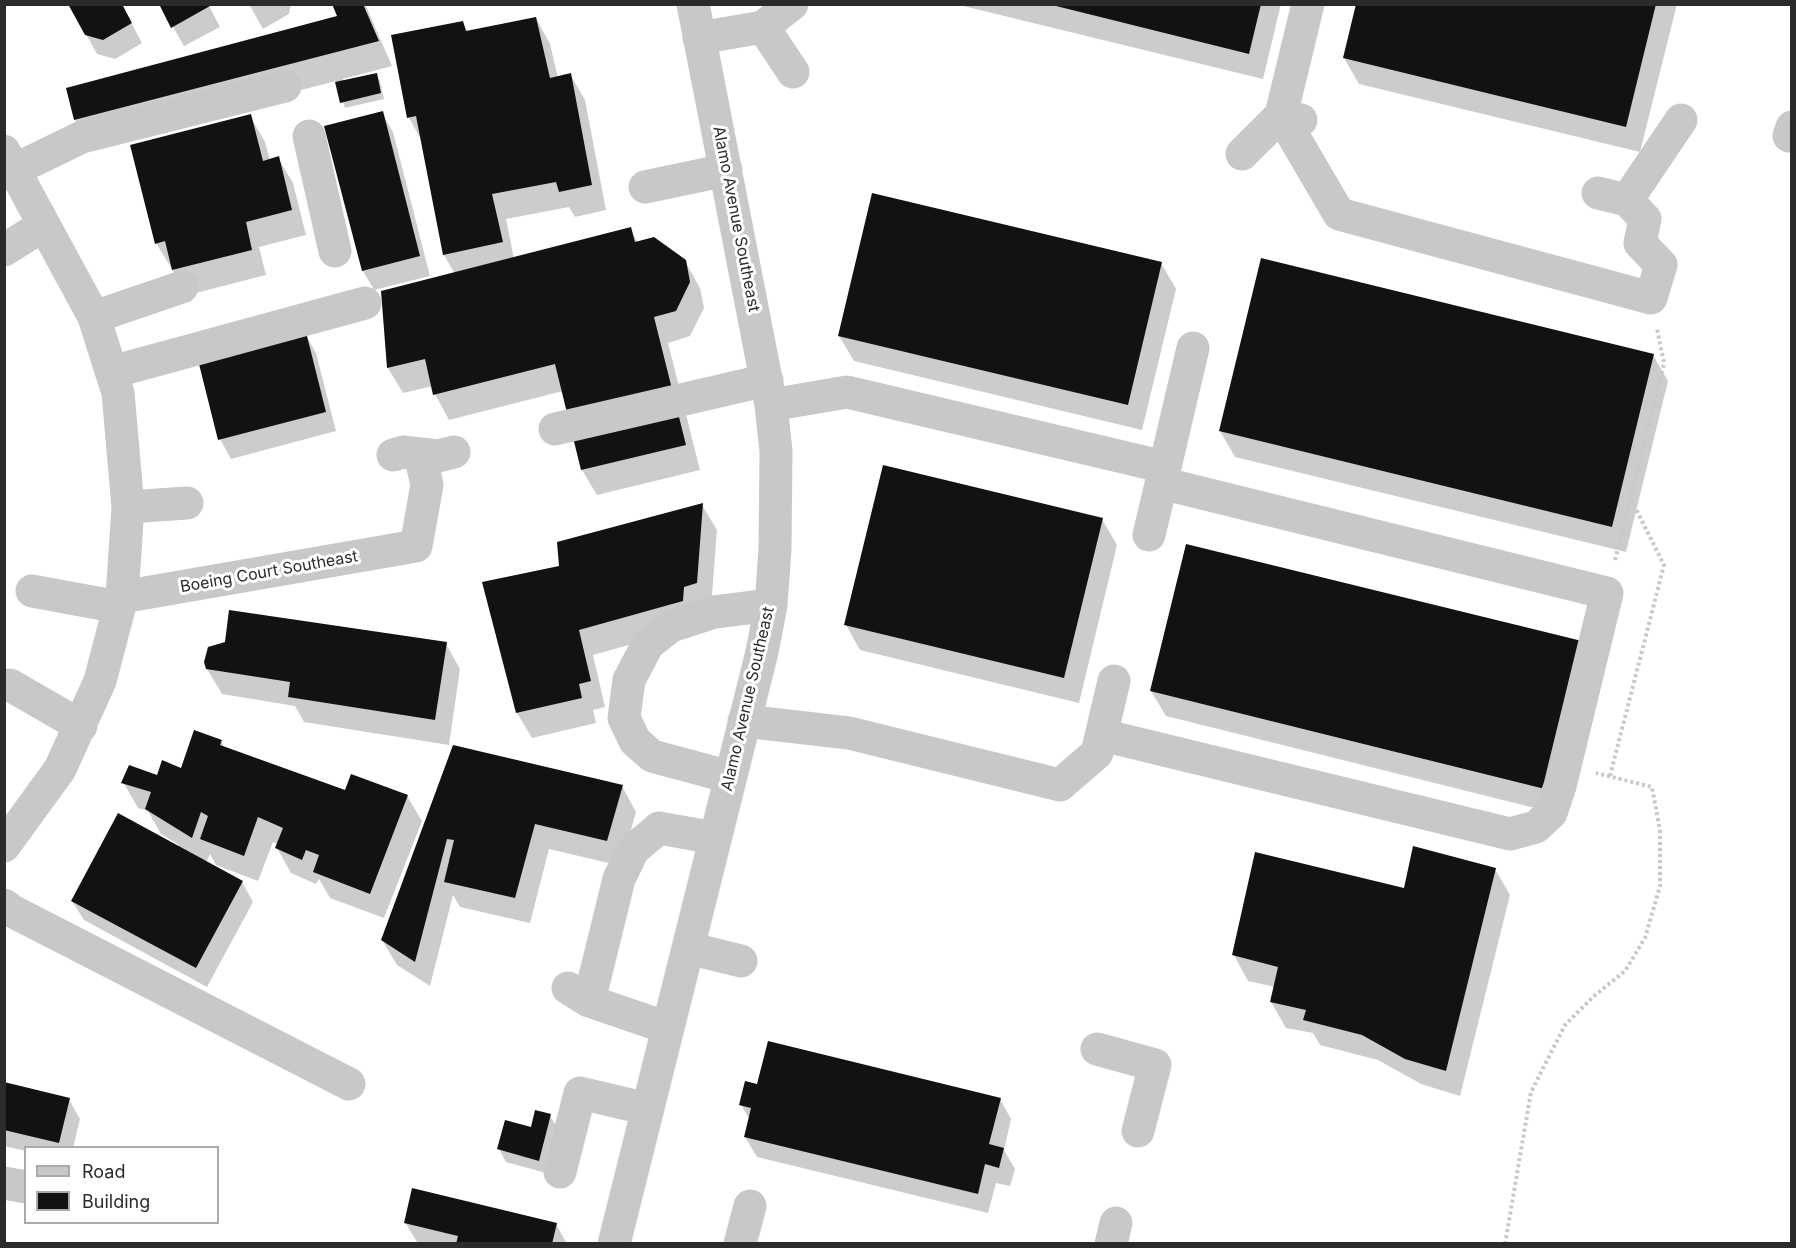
<!DOCTYPE html>
<html>
<head>
<meta charset="utf-8">
<style>
	body { margin:0 }
	#map { position:relative; width:1796px; height:1248px; overflow:hidden; background:#fff; font-family:Inter,sans-serif }
	canvas { display:block }
	.frame { position:absolute; inset:0; border:6px solid #2b2b2b; pointer-events:none }
	.legend { position:absolute; left:24px; top:1146px; width:195px; height:78px; box-sizing:border-box; background:#fff; border:2px solid #aaa; margin:0; padding:8px 10px; list-style:none; font-size:18px; color:#2b2b2b }
	.legend li { display:flex; align-items:center; gap:12px; height:30px }
	.legend b { width:30px; border:2px solid #aaa }
</style>
</head>
<body>
<div id="map">
<canvas width="1796" height="1248"></canvas>
<div class="frame"></div>
<ul class="legend">
<li><b style="height:8px;background:#c8c8c8"></b>Road</li>
<li><b style="height:16px;background:#121212"></b>Building</li>
</ul>
</div>
<script>
const g = document.querySelector('canvas').getContext('2d');
g.lineJoin = 'round';
function fill(path, color) { g.fillStyle = color; g.fill(path, 'evenodd'); }
const toPath = rows => new Path2D(rows.map(r => 'M' + r).join(''));
function trace(path, color, width, dash) { g.strokeStyle = color; g.lineWidth = width; g.lineCap = dash ? 'butt' : 'round'; g.setLineDash(dash || []); g.stroke(path); }
function drawText(font, color, halo, rows, align = 'center') {
  g.font = font + ' Inter,sans-serif'; g.lineWidth = 6; g.setLineDash([]); g.textBaseline = 'middle'; g.strokeStyle = halo; g.fillStyle = color; for (const [text, x, y, turn = 0] of rows) {
    g.save(); g.translate(x, y); g.rotate((+turn || 0) * Math.PI / 180); g.textAlign = isNaN(turn) ? turn : align; if (halo) g.strokeText(text, 0, 0); g.fillText(text, 0, 0); g.restore();
  }
}
const shadow = toPath([
	[121,4,142,43,115,59,97,54,86,34],
	[208,4,220,27,184,46,173,27],
	[249,4,291,4,289,14,263,29],
	[334,4,365,4,392,66,343,79,343,82,376,75,380,81,384,99,345,108,336,81,90,145,75,120,68,89,339,17],
	[955,4,1281,4,1263,79],
	[1357,4,1677,4,1640,152,1359,84,1344,58],
	[536,18,550,44,558,78,570,74,585,100,606,210,575,217,569,207,506,219,514,259,630,229,638,243,685,261,700,288,704,308,690,336,668,343,700,470,597,495,582,470,563,391,449,420,435,394,433,386,403,393,388,368,383,293,455,274,444,255,422,141,409,118,393,36,462,22,468,32],
	[382,113,393,132,430,276,374,290,363,271],
	[250,116,265,142,270,160,278,158,293,183,306,235,259,247,266,275,188,295,156,243],
	[1161,263,1176,289,1142,430,854,361,839,336],
	[305,334,316,353,336,431,231,459,220,439],
	[1653,355,1668,381,1626,552,1235,457,1220,431],
	[702,505,717,530,711,608,697,626,593,655,605,707,593,710,596,723,532,738,517,713,561,567],
	[1102,519,1117,545,1079,703,860,650,846,625],
	[1581,642,1559,814,1166,716,1151,691],
	[446,644,460,669,449,745,304,722,295,706,222,694,207,669],
	[221,741,225,749,346,791,407,796,422,821,384,918,330,898,319,879,316,884,291,873,277,848,278,844,273,842,258,881,216,865,210,854,206,863,242,882,253,902,207,987,84,920,72,901,179,845,161,834,148,811,138,808,123,782,158,777,182,770],
	[454,747,622,786,636,812,621,866,549,849,530,923,460,907,453,895,430,986,397,965,382,940],
	[1495,869,1510,895,1460,1096,1421,1084,1378,1060,1320,1045,1313,1033,1286,1028,1271,1002,1275,987,1248,981,1234,955,1405,889],
	[4,1084,69,1100,80,1119,73,1148,26,1148,26,1151,4,1146],
	[758,1086,1000,1099,1011,1119,1004,1150,1015,1169,1010,1186,996,1183,988,1213,757,1157,745,1137,750,1120,741,1105],
	[550,1116,558,1129,546,1173,506,1162,499,1149],
	[405,1222,556,1224,567,1244,423,1244,417,1242]
]);
const building = toPath([
	[68,4,122,4,132,23,103,40,85,35],
	[159,4,209,4,210,6,171,28],
	[332,4,363,4,379,41,74,120,66,88,337,16],
	[1048,4,1261,4,1249,54],
	[1356,4,1656,4,1626,127,1343,58],
	[536,17,550,78,571,73,592,185,559,192,556,182,492,194,503,242,443,255,416,116,407,118,391,35,463,21,466,31],
	[377,73,381,93,340,103,335,82],
	[383,111,420,256,362,271,324,126],
	[251,114,263,161,279,156,292,210,246,222,252,250,172,270,165,241,155,244,130,145],
	[872,193,1162,262,1128,405,838,336],
	[631,227,635,242,654,237,686,260,690,282,676,311,654,317,686,445,581,470,555,364,433,395,425,359,387,368,381,291],
	[1261,258,1654,354,1612,527,1219,431],
	[306,332,326,412,218,440,198,360],
	[883,465,1103,518,1064,678,844,625],
	[703,503,697,583,684,587,683,601,579,630,591,681,579,684,582,698,516,713,482,582,559,566,557,542],
	[1186,544,1582,641,1545,789,1150,691],
	[229,610,447,642,435,720,288,697,290,682,206,669,204,662,208,647,225,642],
	[194,730,222,740,220,745,345,790,351,774,408,795,370,894,313,872,319,855,306,850,302,860,275,848,283,828,258,817,244,856,200,839,208,816,201,812,192,838,145,809,151,792,121,783,129,765,157,775,162,760,181,768],
	[453,745,623,785,607,841,535,824,515,898,444,882,454,840,447,839,415,962,381,940],
	[118,813,243,881,196,968,71,901],
	[1413,846,1496,868,1446,1071,1405,1059,1362,1035,1303,1020,1306,1010,1270,1002,1278,967,1232,955,1255,852,1404,888],
	[768,1041,1001,1098,989,1144,1004,1148,999,1168,985,1164,978,1194,744,1137,751,1108,739,1105,745,1081,757,1084],
	[4,1082,70,1098,59,1143,4,1130],
	[535,1110,551,1114,539,1161,497,1149,505,1120,531,1127],
	[412,1188,557,1223,552,1244,456,1244,458,1236,404,1223]
]);
const path = toPath([
	[1615,560,1664,363,1657,329],
	[1610,776,1664,565,1630,497],
	[1505,1244,1531,1092,1565,1025,1594,996,1625,971,1645,938,1660,886,1660,831,1652,787,1596,773]
]);
const minor = toPath([
	[1308,4,1281,115,1339,214,1651,298,1661,265,1640,243,1645,219,1627,200],
	[763,27,793,72],
	[699,38,763,27,792,4],
	[309,136,335,251],
	[1789,136,1792,127],
	[4,151,94,317,118,393,128,507,122,597,100,681,60,769,4,846],
	[1242,154,1281,115,1301,120],
	[14,170,82,137,285,86],
	[645,187,726,170],
	[1598,193,1627,200,1681,120],
	[4,250,44,225],
	[94,317,182,287],
	[112,372,365,303],
	[771,405,847,392,1165,467],
	[555,429,767,380],
	[393,455,403,452,438,456,454,452],
	[128,507,187,503],
	[1149,535,1193,348],
	[32,591,119,607],
	[122,597,416,546,427,485,420,454],
	[10,685,81,726],
	[744,721,849,733,1060,785,1097,753,1114,681],
	[1102,735,1510,834,1536,827,1551,813,1560,786,1607,593,1161,483],
	[730,777,652,756,635,741,624,718,629,680,648,644,671,626,714,612,771,605],
	[4,905,12,911,349,1084],
	[688,948,741,961],
	[568,988,589,1001,668,1028],
	[589,1001,619,879,633,850,659,828,715,838],
	[1097,1049,1155,1065,1138,1131],
	[560,1172,580,1093,648,1109],
	[4,1183,26,1187],
	[614,1244,762,652,771,605,775,549,776,451,771,405,693,4],
	[740,1244,750,1206],
	[1111,1244,1116,1223]
]);
const streetNames = [
	["Alamo Avenue Southeast",736,219,79],
	["Boeing Court Southeast",269,572,-10],
	["Alamo Avenue Southeast",748,699,-77]
];
fill(shadow, '#0003');
fill(building, '#121212');
trace(path, '#c8c8c8', 4, [3, 3]);
trace(minor, '#c8c8c8', 33);
drawText('16px', '#2b2b2b', '#fff', streetNames);
</script>
</body>
</html>
